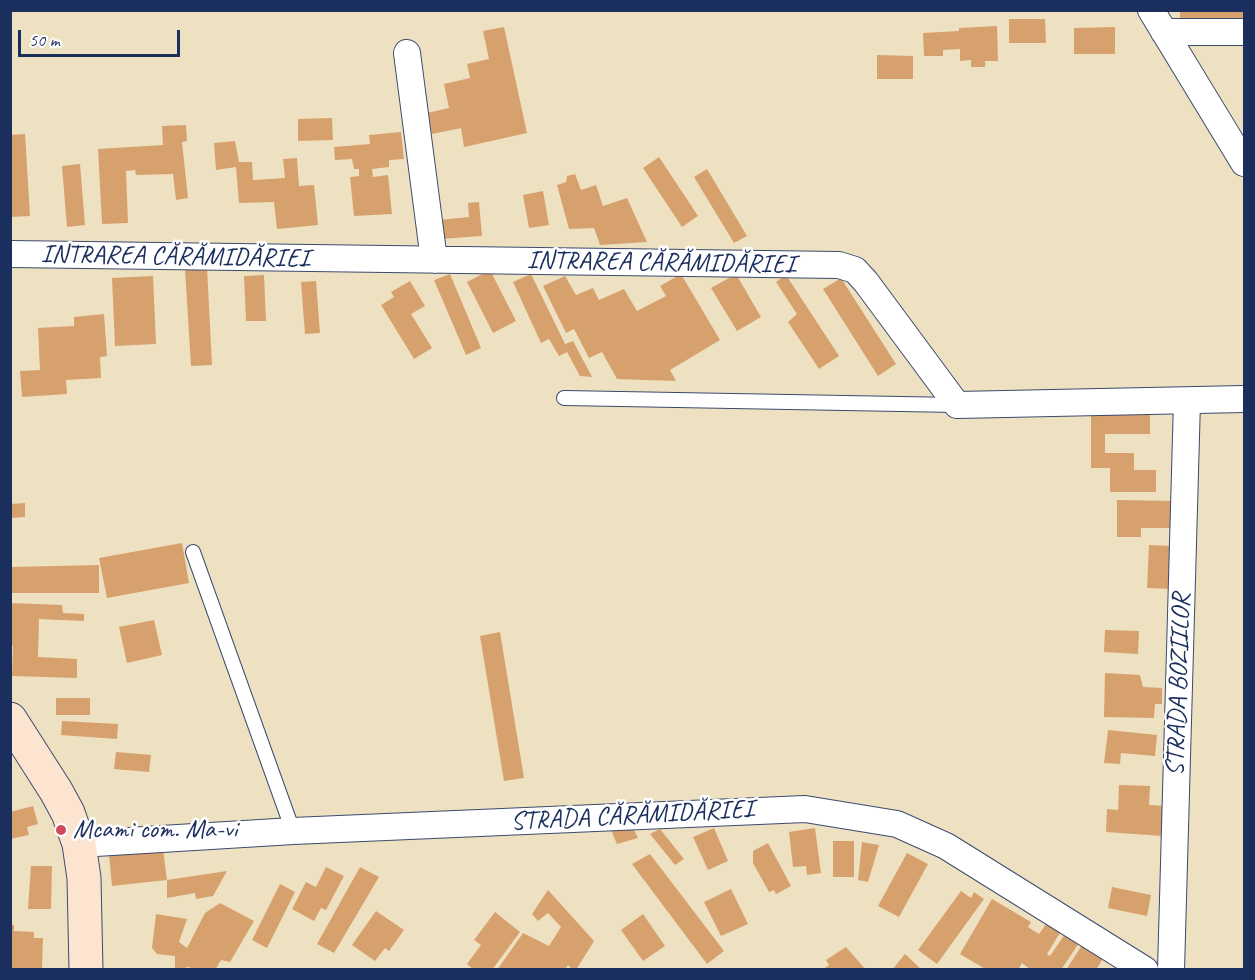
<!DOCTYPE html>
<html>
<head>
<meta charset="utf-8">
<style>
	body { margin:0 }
	#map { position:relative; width:1255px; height:980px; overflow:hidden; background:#eee1c2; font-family:Caveat,sans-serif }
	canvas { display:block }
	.frame { position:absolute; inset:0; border:12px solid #1b2f5e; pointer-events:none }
	.scale { position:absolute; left:18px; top:30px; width:162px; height:27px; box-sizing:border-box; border:3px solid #1b2f5e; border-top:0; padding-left:8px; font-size:18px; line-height:21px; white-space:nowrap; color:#1b2f5e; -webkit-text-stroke:4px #fff; paint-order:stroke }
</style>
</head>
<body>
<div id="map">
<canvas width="1255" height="980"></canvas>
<div class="frame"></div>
<div class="scale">50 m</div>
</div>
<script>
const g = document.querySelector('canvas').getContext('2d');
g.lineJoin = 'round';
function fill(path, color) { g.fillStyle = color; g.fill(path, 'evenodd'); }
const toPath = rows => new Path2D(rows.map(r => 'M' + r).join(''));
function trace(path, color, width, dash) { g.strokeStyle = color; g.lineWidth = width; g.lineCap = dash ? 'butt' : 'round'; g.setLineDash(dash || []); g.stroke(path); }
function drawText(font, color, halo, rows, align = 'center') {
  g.font = font + ' Caveat,sans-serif'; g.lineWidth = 5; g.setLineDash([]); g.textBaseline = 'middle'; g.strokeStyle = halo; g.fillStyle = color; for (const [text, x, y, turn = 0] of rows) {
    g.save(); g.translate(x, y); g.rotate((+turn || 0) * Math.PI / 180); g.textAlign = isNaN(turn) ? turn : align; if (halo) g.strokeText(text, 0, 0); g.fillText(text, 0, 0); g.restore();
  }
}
const building = toPath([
	[1180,10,1244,10,1244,22,1180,23],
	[1009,19,1045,19,1046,43,1009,43],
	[997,26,998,61,985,61,985,67,971,67,971,60,960,61,960,49,943,50,943,56,924,56,923,33,959,31,959,28],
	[504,27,527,133,464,147,461,128,432,134,427,113,449,108,444,84,470,78,467,64,489,59,483,31],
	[1115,27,1115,54,1074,54,1074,28],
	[877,55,913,56,913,79,877,79],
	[332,118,333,140,298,141,298,119],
	[186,125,187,141,182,142,188,198,176,200,173,174,136,175,135,170,126,171,128,223,102,224,98,149,163,145,162,126],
	[401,132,404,159,389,160,389,167,372,169,373,177,388,175,392,214,354,216,350,177,359,176,359,169,354,169,352,159,335,160,334,147,370,144,369,135],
	[25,134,30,216,11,217,10,135],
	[235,141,239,162,252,162,253,180,285,178,283,159,297,158,299,186,314,185,318,225,277,229,274,202,239,203,236,167,216,170,214,143],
	[659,157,698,216,682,227,643,168],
	[80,164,85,225,67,227,62,166],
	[707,169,747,236,734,243,694,177],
	[575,174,581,190,596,185,603,206,627,198,647,242,600,245,594,228,569,229,557,185,566,182,567,176],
	[543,191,549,225,529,228,523,195],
	[479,202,482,236,441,239,439,220,469,217,468,203],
	[207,268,212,365,191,366,185,269],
	[490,270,516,321,493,333,467,282],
	[450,274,481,348,466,355,434,280],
	[531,274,565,344,573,341,592,377,580,376,567,352,559,356,549,339,541,343,513,282],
	[681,274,720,340,670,370,676,381,617,379,602,352,589,358,574,329,566,333,543,286,565,276,576,295,593,288,599,300,624,289,637,311,666,296,660,286],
	[736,274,761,317,737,331,711,288],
	[264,275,266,321,246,321,244,276],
	[786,275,839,356,819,369,788,322,797,314,776,282],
	[153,276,156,344,115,346,112,278],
	[841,278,896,364,878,376,823,289],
	[316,281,320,333,305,334,301,282],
	[410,281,425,306,411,314,432,348,414,359,381,305,394,297,391,292],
	[104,314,107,356,100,357,101,378,66,380,67,394,22,397,20,371,40,370,38,328,74,326,74,317],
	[1091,409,1150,410,1150,434,1105,434,1105,453,1134,453,1134,470,1156,470,1156,492,1110,492,1110,468,1091,468],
	[1117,500,1174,501,1173,528,1141,528,1141,537,1117,537],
	[25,503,25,517,10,518,10,504],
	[182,543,189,583,107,598,99,558],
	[1149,545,1173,546,1171,589,1147,588],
	[99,565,99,593,10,593,10,567],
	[11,603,62,605,63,613,84,614,84,621,39,619,38,657,77,659,77,678,12,676,13,646,10,646],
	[154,620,162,655,127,663,119,627],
	[1105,630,1139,631,1138,654,1104,652],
	[500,632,524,778,504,781,480,636],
	[1105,673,1140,675,1143,687,1162,688,1162,704,1155,704,1154,718,1104,717],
	[56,698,90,698,90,715,56,715],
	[62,721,118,724,117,739,61,735],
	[1108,730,1157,735,1155,756,1121,753,1120,764,1104,763],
	[116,752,151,755,149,772,114,769],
	[1119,785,1150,786,1149,805,1165,806,1163,836,1106,832,1107,809,1118,810],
	[33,806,38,824,27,827,29,835,10,839,10,812],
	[631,824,638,838,617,844,611,830],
	[714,828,728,861,708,870,693,837],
	[815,828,821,873,807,875,806,866,793,867,789,832],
	[660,829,684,859,675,865,650,834],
	[833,841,854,841,854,877,833,877],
	[862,842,879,845,868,882,858,880],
	[768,843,791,886,776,894,774,890,769,892,753,863,753,851],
	[163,849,167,880,227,871,213,896,196,899,195,893,167,898,167,880,112,886,109,855],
	[907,853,928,864,899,917,878,906],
	[650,854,724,951,707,964,632,864],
	[31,866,52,866,51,909,28,909],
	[326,867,344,876,326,910,321,908,314,921,292,909,306,882,316,887],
	[360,867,379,877,334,953,317,944],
	[280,884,295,892,267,948,252,940],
	[1112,887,1151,895,1147,916,1108,908],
	[731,889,748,924,721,936,704,902],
	[548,890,594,941,576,970,573,970,568,965,565,970,497,970,523,933,549,946,561,927,548,913,538,921,532,914],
	[961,891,971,898,974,892,984,899,937,964,918,950],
	[992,899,1031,922,1028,927,1039,934,1049,920,1063,928,1047,954,1050,956,1067,931,1081,940,1061,970,1031,970,1022,963,1018,970,987,970,960,954],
	[220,903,254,921,230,962,221,960,215,970,196,970,189,967,175,970,175,956,157,954,152,948,156,914,187,919,179,942,187,948,205,913],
	[376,911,404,930,389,951,385,948,375,961,352,945],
	[495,912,520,932,492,970,474,970,467,964,481,945,474,940],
	[643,914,665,946,643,961,621,930],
	[10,925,14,925,14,931,34,932,34,938,43,938,42,968,10,970],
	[1084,942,1105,955,1096,970,1066,970],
	[846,947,866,970,822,970,829,965,826,960],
	[905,954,922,970,892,970]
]);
const service = toPath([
	[564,398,957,405],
	[193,552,293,831]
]);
const minor = toPath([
	[1151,10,1244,163],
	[1164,32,1244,32],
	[407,53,434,260],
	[10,254,839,265,855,270,866,282,957,405,1244,399],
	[79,844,293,831,805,809,897,824,946,846,1145,970],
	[1171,970,1187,401]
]);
const secondary = toPath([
	[10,719,56,791,68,813,79,844,84,878,86,970]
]);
const markers = [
	[61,830,6,"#d1495b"]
];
const streetNames = [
	["INTRAREA CĂRĂMIDĂRIEI",175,257,1],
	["INTRAREA CĂRĂMIDĂRIEI",661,263,1],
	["STRADA BOZIILOR",1179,685,-88],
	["STRADA CĂRĂMIDĂRIEI",632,816,-3]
];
const poiNames = [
	["Mcami com. Ma-vi",73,830]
];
fill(building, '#d7a16d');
trace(service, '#3b4a6d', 16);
trace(minor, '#3b4a6d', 28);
trace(secondary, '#3b4a6d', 35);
trace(service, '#fff', 14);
trace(minor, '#fff', 26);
trace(secondary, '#fde4d0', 33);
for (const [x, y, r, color] of markers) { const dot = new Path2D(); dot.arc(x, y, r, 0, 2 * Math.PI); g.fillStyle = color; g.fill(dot); trace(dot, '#fff', 2); }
drawText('26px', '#1b2f5e', '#fff', streetNames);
drawText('26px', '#1b2f5e', '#fff', poiNames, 'left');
</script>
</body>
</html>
